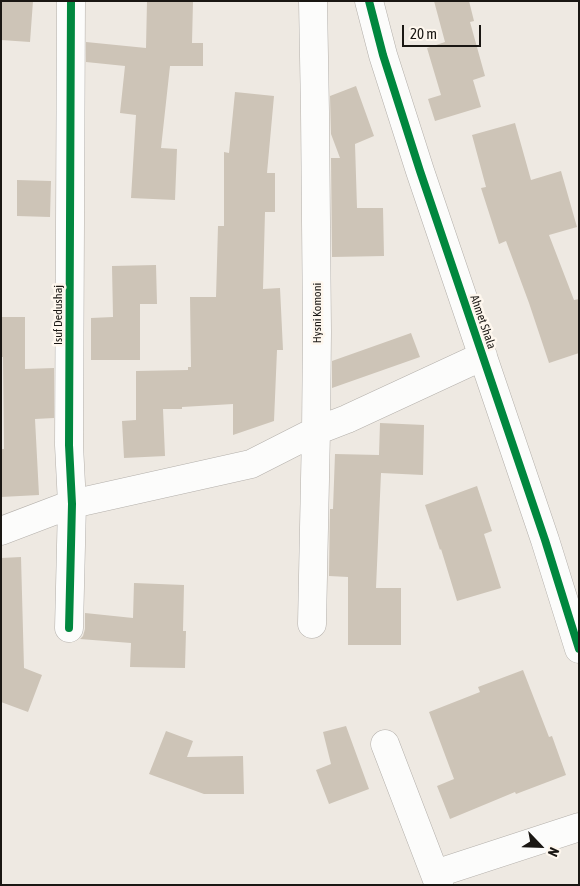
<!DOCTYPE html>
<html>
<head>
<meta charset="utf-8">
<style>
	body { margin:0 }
	#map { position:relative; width:580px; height:886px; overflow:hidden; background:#eee9e2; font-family:"Asap Condensed",sans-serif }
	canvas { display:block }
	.frame { position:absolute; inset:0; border:2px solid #1a1713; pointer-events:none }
	.north { position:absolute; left:515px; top:821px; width:50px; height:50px; -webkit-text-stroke:4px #fef7ee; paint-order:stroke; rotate:114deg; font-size:14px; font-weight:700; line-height:20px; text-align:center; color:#1a1713 }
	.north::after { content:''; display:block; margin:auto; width:18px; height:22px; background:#1a1713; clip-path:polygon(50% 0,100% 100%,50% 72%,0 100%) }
	.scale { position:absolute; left:402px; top:25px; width:79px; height:22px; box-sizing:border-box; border:2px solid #1a1713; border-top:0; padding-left:6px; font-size:15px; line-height:18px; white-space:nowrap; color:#1a1713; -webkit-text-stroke:4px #fef7ee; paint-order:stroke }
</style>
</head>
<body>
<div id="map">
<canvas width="580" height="886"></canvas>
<div class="frame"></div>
<div class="north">N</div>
<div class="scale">20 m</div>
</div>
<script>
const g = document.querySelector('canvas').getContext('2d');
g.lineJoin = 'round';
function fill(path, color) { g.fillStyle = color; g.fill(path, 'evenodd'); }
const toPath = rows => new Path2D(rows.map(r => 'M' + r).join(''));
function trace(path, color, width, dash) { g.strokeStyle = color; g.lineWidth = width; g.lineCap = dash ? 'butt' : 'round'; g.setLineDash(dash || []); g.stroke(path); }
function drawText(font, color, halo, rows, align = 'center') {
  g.font = font + ' "Asap Condensed",sans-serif'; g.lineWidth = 5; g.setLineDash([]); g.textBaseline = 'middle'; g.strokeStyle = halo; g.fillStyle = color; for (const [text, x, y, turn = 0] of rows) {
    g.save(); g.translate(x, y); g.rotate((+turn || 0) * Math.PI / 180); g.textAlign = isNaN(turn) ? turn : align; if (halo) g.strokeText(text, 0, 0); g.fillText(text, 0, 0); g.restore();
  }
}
const building = toPath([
	[1,1,33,1,30,42,1,40],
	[147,1,193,1,192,43,203,43,203,66,170,66,161,148,177,149,175,200,131,198,136,115,120,113,125,66,86,62,86,42,146,48],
	[434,1,469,1,474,21,470,22,485,76,473,80,481,107,435,121,428,99,441,95,427,48,445,42],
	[356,86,374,136,355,144,357,208,383,208,384,256,332,257,331,158,340,158,331,134,330,96],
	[235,92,274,96,267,173,275,173,275,212,265,212,263,289,280,288,283,350,277,350,274,421,233,435,233,404,182,407,182,409,163,409,165,456,124,458,122,421,136,420,136,371,188,370,188,367,191,367,190,297,216,297,218,226,224,226,224,152,229,153],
	[515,123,531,180,561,171,577,227,549,235,574,300,579,299,579,353,549,363,529,303,506,241,499,244,481,188,486,187,472,135],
	[17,180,51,181,50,217,17,216],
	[156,265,157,304,140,304,140,360,91,360,91,318,113,317,112,266],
	[1,317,25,317,25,369,54,368,54,418,35,419,39,495,1,497,1,449,4,449,3,357,1,357],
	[411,333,420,357,332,388,332,361],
	[380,423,424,425,423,475,381,473,376,588,401,588,401,645,348,645,348,577,329,576,330,509,333,509,335,454,379,455],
	[477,486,492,531,484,534,501,588,457,601,441,549,440,550,425,505],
	[21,557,24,668,42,675,28,712,1,702,1,558],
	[134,583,184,585,183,631,186,631,185,668,130,667,131,643,80,639,83,636,85,629,85,613,133,618],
	[523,670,549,737,552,736,566,775,516,794,515,792,450,819,437,786,454,779,429,712,480,692,478,687],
	[346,726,369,789,329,804,316,770,331,764,323,732],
	[166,731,193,741,187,757,243,756,244,794,204,794,149,774]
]);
const minor = toPath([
	[369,1,383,55,420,171,545,540,579,649],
	[1,531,72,504,251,464,316,431,347,419,483,356],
	[312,624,316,431,317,332,315,112,313,1],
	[69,628,72,504,69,445,71,1],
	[385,744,439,885],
	[435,874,579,827]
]);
const cycleway = toPath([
	[369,1,383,55,420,171,545,540,579,649],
	[69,628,72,504,69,445,71,1]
]);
const streetNames = [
	["Hysni Komoni",317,313,-90],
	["Isuf Dedushaj",58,315,-90],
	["Ahmet Shala",483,322,71]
];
fill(building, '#cdc4b7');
trace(minor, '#b3afaa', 29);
trace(minor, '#fcfcfb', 28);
trace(cycleway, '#00873e', 8);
drawText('12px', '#1a1713', '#fef7ee', streetNames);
</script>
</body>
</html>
